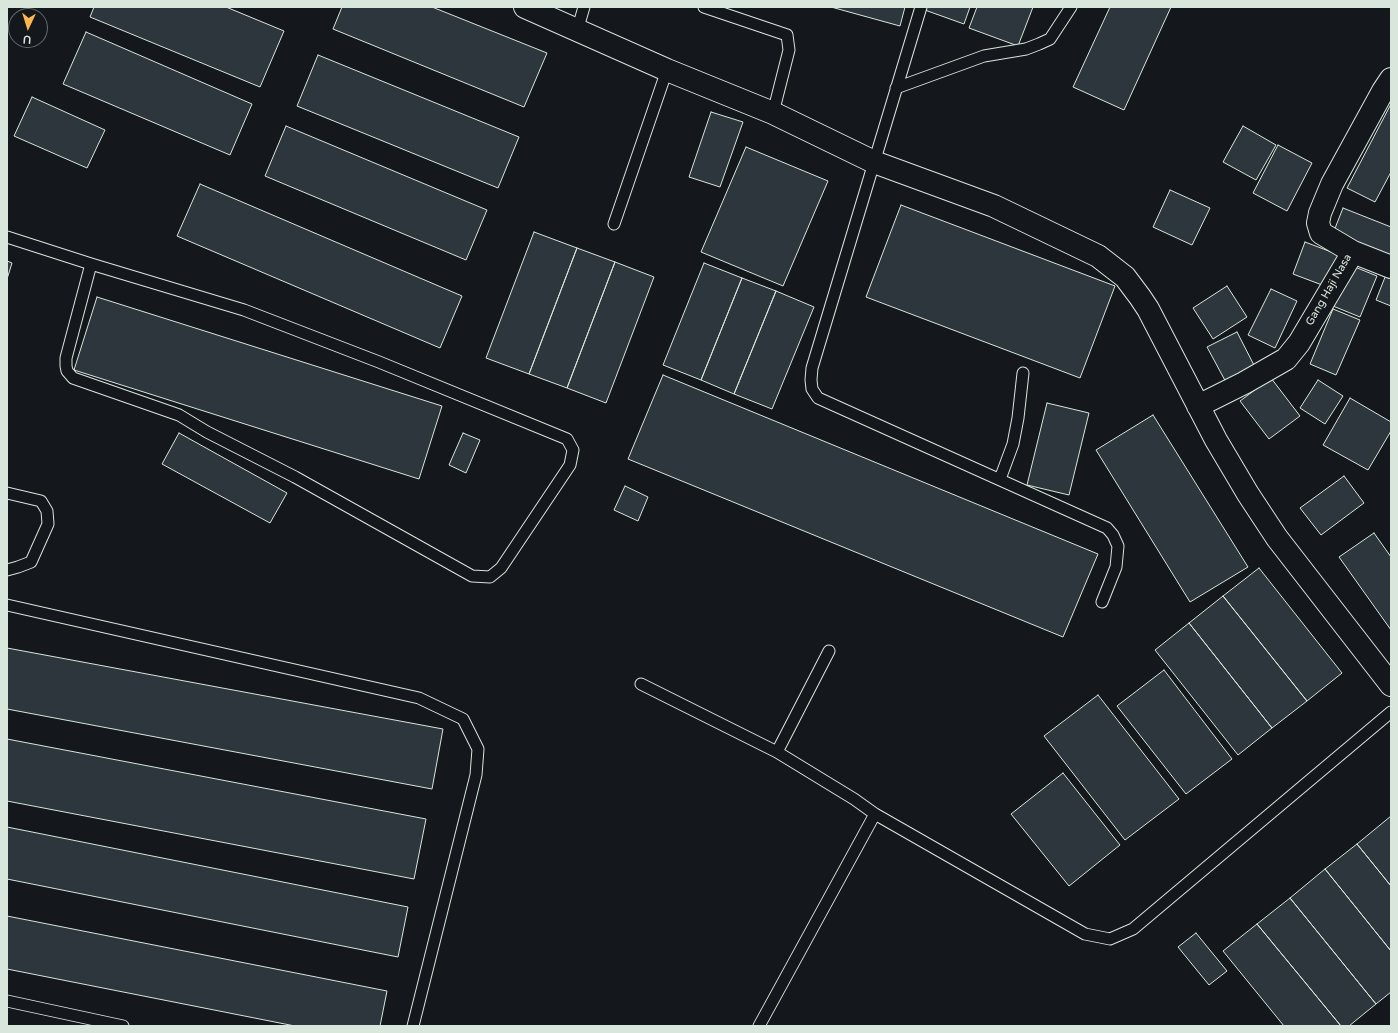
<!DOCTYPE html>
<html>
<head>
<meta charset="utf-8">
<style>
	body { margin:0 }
	#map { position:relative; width:1398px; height:1033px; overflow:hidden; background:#14181c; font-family:"Varela Round",sans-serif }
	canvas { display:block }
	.frame { position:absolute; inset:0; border:8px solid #d8e6dc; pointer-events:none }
	.north { position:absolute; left:8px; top:8px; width:40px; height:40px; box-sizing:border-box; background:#14181c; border:1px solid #626a69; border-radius:50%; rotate:184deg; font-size:11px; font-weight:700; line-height:16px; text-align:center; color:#d8e6dc }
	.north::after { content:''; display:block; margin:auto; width:14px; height:18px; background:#ffb74d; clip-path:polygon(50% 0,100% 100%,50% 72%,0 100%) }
</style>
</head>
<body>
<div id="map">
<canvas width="1398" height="1033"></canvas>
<div class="frame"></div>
<div class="north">U</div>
</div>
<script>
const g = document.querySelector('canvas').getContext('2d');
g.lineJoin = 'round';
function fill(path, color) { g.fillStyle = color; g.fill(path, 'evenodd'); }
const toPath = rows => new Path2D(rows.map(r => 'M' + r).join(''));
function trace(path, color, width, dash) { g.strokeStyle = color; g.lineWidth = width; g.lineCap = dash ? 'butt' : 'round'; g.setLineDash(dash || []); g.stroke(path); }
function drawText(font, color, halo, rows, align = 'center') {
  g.font = font + ' "Varela Round",sans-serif'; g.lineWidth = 3; g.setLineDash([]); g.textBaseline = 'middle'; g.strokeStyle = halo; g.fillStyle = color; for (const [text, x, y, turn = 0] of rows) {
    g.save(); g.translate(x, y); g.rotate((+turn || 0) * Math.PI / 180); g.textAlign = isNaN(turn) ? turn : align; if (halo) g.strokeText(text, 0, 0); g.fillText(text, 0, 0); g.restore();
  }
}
const building = toPath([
	[94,7,226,7,284,31,260,87,90,17,94,7],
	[342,7,432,7,547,53,524,107,333,29,342,7],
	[831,7,905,7,900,26,831,7],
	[922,7,970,7,964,24,922,9,922,7],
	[977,7,1033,7,1018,46,969,28,977,7],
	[1110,7,1171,7,1124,110,1073,87,1110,7],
	[86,32,252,104,230,155,63,84,86,32],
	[318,55,519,137,498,188,297,106,318,55],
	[32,97,105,130,87,168,14,136,32,97],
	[1391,104,1391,172,1375,202,1347,188,1391,104],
	[711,112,743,122,720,187,689,177,711,112],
	[286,126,487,210,466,260,265,176,286,126],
	[1243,126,1276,145,1256,180,1223,162,1243,126],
	[1278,145,1312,163,1287,211,1253,193,1278,145],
	[746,147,828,181,783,286,701,252,746,147],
	[200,184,462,296,440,348,177,236,200,184],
	[1170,190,1210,208,1192,245,1153,227,1170,190],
	[901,205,1115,286,1080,378,866,297,901,205],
	[1343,208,1391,227,1391,260,1332,236,1343,208],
	[534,232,577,248,529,374,486,358,534,232],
	[1305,242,1342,256,1330,288,1293,274,1305,242],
	[577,248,615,262,567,388,529,374,577,248],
	[7,261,12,263,7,279,7,261],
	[615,262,654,277,606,403,567,388,615,262],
	[704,263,742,278,701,380,663,365,704,263],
	[1350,265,1377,276,1360,317,1333,306,1350,265],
	[1389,267,1391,268,1391,306,1376,300,1389,267],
	[742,278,776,291,734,394,701,380,742,278],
	[1227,286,1247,317,1213,339,1193,308,1227,286],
	[1271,289,1297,301,1275,348,1248,335,1271,289],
	[776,291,814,307,772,409,734,394,776,291],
	[97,297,442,406,419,479,74,370,97,297],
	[1333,309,1360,320,1336,375,1310,364,1333,309],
	[1237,332,1257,371,1228,386,1207,347,1237,332],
	[663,375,1098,554,1063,637,628,459,663,375],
	[1271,378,1300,416,1269,439,1240,401,1271,378],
	[1318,380,1343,396,1325,424,1300,408,1318,380],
	[1350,398,1391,422,1391,431,1368,470,1323,445,1350,398],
	[1047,403,1089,413,1069,495,1027,485,1047,403],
	[1153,415,1248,567,1190,602,1096,450,1153,415],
	[179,433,287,493,270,523,162,464,179,433],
	[463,433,480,440,466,473,449,465,463,433],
	[1344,476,1364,503,1321,535,1300,508,1344,476],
	[625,486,648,497,638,521,614,510,625,486],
	[1374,533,1391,557,1391,630,1339,557,1374,533],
	[1259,568,1342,673,1307,701,1223,596,1259,568],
	[1223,596,1307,701,1272,728,1189,623,1223,596],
	[1189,623,1272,728,1238,755,1155,650,1189,623],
	[7,648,443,729,432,789,7,709,7,648],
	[1164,670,1232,759,1186,794,1117,706,1164,670],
	[1098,695,1179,799,1125,840,1044,736,1098,695],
	[7,739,426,819,414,879,7,801,7,739],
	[1063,773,1120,845,1069,886,1011,814,1063,773],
	[1391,816,1391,886,1357,844,1391,816],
	[7,827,408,907,398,957,7,879,7,827],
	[1357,844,1391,886,1391,951,1325,869,1357,844],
	[1325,869,1391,951,1391,992,1376,1004,1290,898,1325,869],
	[1290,898,1376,1004,1349,1026,1341,1026,1257,924,1290,898],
	[7,916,387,991,380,1026,295,1026,7,969,7,916],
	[1257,924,1341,1026,1284,1026,1223,951,1257,924],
	[1196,933,1227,971,1209,985,1178,947,1196,933]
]);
const lane = toPath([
	[704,7,787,35,789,50,773,113],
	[921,7,812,368,811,380,812,389,818,398,1107,528,1113,535,1118,546,1116,567,1102,602],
	[577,31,584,7],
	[896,88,984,56,1026,49,1039,44,1050,39,1071,7],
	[614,224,667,70],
	[7,237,91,264,244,310,379,362,567,439,573,450,570,465,501,568,490,577,472,576,295,477,207,432,179,415,73,378,67,371,66,366,66,358,91,264],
	[1000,479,1013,444,1018,418,1023,373],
	[7,493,41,501,47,511,48,524,31,562,18,567,7,570],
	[7,605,419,698,463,719,478,749,476,775,413,1026],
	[641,684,777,752,854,799,875,814],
	[777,752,829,651],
	[7,1001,123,1026],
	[759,1026,875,814,1085,934,1110,939,1133,929,1391,712]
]);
const street = toPath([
	[525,7,667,70,773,113,874,162,994,206,1098,256,1125,277,1140,297,1148,309,1216,440,1248,494,1277,538,1391,685],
	[1353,252,1391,267],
	[1198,406,1244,383,1286,359,1299,343,1353,252,1321,233,1318,223,1320,213,1332,184,1383,91,1391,79]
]);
const streetNames = [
	["Gang Haji Nasa",1329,290,-60]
];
fill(building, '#2c363c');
trace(building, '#d8e6dc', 1);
trace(lane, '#d8e6dc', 13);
trace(street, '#d8e6dc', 24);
trace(lane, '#14181c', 11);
trace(street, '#14181c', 22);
drawText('11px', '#d8e6dc', '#14181c', streetNames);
</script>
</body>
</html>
